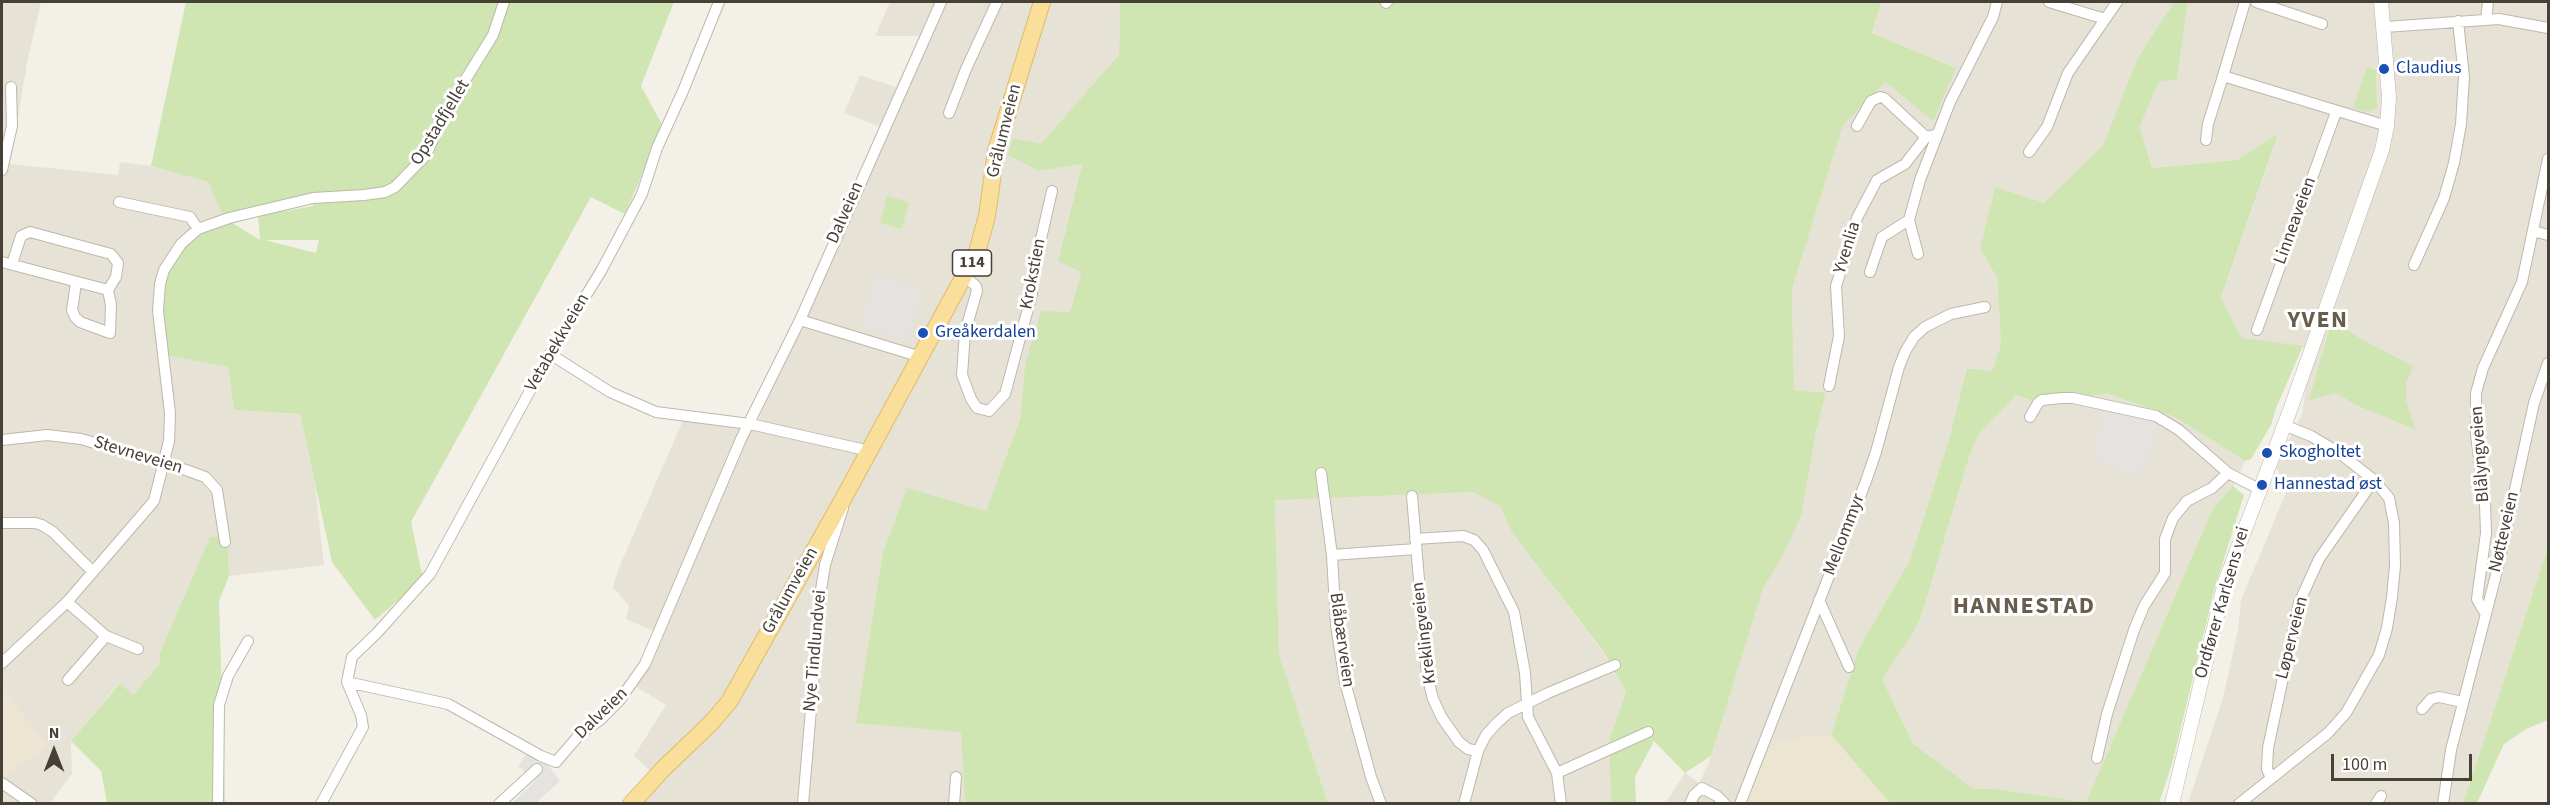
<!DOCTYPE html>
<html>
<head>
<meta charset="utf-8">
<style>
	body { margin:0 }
	#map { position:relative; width:2550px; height:805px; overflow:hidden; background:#f3f0e8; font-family:"Source Sans 3",sans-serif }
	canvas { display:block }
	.frame { position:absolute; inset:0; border:3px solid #464037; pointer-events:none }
	.north { position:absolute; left:24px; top:721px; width:60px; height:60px; -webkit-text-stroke:4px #fff; paint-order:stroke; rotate:0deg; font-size:16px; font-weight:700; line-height:24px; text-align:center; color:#464037 }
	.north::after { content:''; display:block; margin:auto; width:21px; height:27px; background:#464037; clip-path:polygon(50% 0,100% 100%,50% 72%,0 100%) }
	.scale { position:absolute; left:2331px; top:754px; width:141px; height:27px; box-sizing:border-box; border:3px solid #464037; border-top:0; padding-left:8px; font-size:18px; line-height:21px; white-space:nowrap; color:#464037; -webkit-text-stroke:4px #fff; paint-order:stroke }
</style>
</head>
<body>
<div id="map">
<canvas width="2550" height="805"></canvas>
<div class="frame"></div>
<div class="north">N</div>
<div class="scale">100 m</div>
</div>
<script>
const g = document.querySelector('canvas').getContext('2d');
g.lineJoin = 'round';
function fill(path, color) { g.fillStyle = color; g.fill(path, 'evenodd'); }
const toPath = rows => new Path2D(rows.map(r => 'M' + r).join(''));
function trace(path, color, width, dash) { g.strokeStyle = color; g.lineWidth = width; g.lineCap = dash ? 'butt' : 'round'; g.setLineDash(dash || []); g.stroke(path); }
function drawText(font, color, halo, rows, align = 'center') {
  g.font = font + ' "Source Sans 3",sans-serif'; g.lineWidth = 6; g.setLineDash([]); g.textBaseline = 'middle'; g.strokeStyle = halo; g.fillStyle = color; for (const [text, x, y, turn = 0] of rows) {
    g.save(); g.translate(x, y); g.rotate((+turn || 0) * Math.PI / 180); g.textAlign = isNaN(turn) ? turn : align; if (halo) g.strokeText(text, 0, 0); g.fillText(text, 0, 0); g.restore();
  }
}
const residential = toPath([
	[2,2,41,2,27,63,10,164,118,175,120,162,151,166,208,182,219,209,229,218,228,367,234,410,300,414,315,485,324,565,229,576,228,538,210,538,160,652,159,665,133,696,119,683,71,741,72,774,50,803,2,804],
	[890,2,1120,2,1119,55,1039,171,1082,164,1058,260,1081,272,1070,312,1025,365,1020,419,986,512,962,732,965,803,641,803,660,779,634,756,666,705,635,686,662,635,626,619,629,606,613,587,618,570,684,418,754,429,888,130,844,113,860,75,896,87,919,36,875,36],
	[1881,2,2174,2,2138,57,2103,145,2044,204,1995,187,1980,248,1997,278,2001,344,1992,371,1967,368,1949,439,1910,560,1859,648,1831,735,1764,741,1740,803,1665,804,1685,773,1699,783,1709,763,1757,605,1763,588,1779,563,1815,436,1826,394,1794,390,1792,289,1843,124,1886,82,1956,68,1872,33],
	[2188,2,2548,2,2548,547,2463,803,2188,803,2223,698,2238,630,2241,600,2288,488,2275,465,2302,415,2311,349,2242,338,2221,299,2278,135,2237,160,2152,168,2140,126,2159,82,2177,78],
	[2108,394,2175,417,2245,461,2233,486,2213,508,2086,802,1996,789,1974,789,1937,768,1913,744,1883,681,1885,674,1914,632,1922,614,1970,454,1980,432,1986,423,2016,395,2038,403],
	[1474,492,1500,506,1512,533,1603,652,1626,692,1609,740,1611,803,1328,803,1279,655,1275,499]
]);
const education = toPath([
	[2,684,18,709,48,743,46,748,4,778,2,776],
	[1831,735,1890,803,1740,804,1764,741]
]);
const green = toPath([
	[186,2,674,2,641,86,663,126,625,214,591,197,411,522,423,579,375,620,332,562,300,414,234,410,228,367,162,354,160,284,181,244,226,219,260,240,258,216,313,206,313,198,229,218,219,209,208,182,151,166],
	[265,240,319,240,316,253],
	[1120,2,1881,2,1872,33,1956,68,1933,121,1886,82,1843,125,1792,289,1794,390,1826,393,1815,436,1801,516,1779,563,1763,588,1711,756,1685,773,1654,741,1635,777,1636,803,1611,803,1609,740,1626,692,1603,651,1512,533,1500,506,1473,492,1275,500,1279,655,1328,803,965,803,961,732,856,723,883,553,907,488,986,511,1020,419,1025,365,1041,311,1070,312,1081,272,1058,261,1082,164,1039,171,1008,155,1013,138,1041,144,1119,55],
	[2174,2,2188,2,2177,79,2159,82,2140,126,2152,168,2237,160,2278,134,2221,298,2242,338,2303,346,2276,408,2271,425,2251,459,2245,461,2175,417,2108,394,2038,403,2016,395,1980,432,1970,454,1922,614,1914,632,1885,674,1883,681,1913,744,1974,789,1996,789,2086,802,2213,508,2233,486,2244,495,2215,587,2172,764,2159,803,1890,803,1831,735,1859,648,1910,560,1949,439,1967,368,1992,371,2001,344,1997,278,1980,248,1995,187,2044,203,2103,145,2138,57],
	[2367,67,2376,70,2377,107,2368,112,2353,108],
	[887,196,909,202,902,229,880,223],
	[2332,320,2361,339,2413,366,2406,384,2406,400,2415,429,2356,405,2336,393,2309,400],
	[210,537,228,537,229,576,219,601,225,803,107,803,101,771,71,741,120,683,133,695,159,665,160,652],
	[2548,547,2548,720,2526,729,2504,744,2477,803,2463,803]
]);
const parking = toPath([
	[875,276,921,289,907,339,861,326],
	[2104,410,2157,423,2147,456,2137,478,2096,460,2097,437],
	[528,752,548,765,560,781,536,803,511,804,535,781,518,766]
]);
const minor = toPath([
	[2049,2,2105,19],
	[2256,2,2322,24],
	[1386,3,1387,2],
	[2486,20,2488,2],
	[2385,27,2499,19,2548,28],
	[2223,76,2245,2],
	[949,113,966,69,997,2],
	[1857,126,1871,101,1880,97,1884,98,1926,137],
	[2206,140,2208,124,2223,76,2387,126],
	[2029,152,2047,127,2068,73,2117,2],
	[2,170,12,126,11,87],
	[119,202,190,217,198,229],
	[2533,231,2548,235],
	[1918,254,1909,220,1920,180,1950,102,1993,17,1997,2],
	[2,262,108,290],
	[12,264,21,236,30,232,111,254,118,263,116,277,108,290,111,305,110,333,80,322,75,317,72,310,76,283],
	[2414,265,2444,198,2454,163,2461,124,2464,77,2458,21],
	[1870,272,1882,237,1909,220],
	[964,276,976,286,977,291,965,332,962,375,971,399,977,408,989,411,1005,394,1032,294,1032,278,1052,191],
	[800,320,921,357],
	[2257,330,2336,112],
	[550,354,610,392,656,412,750,424,861,449],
	[1829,386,1839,336,1836,286,1857,218,1877,180,1905,164,1926,137,1936,135],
	[2030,417,2038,403,2042,400,2062,398,2073,398,2156,416,2179,430,2228,473,2259,489],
	[2,440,47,435,81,439,186,470,205,477,217,490,225,542],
	[1321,473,1332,555,1336,625,1345,682,1371,777,1381,804],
	[1412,496,1427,675,1433,699,1442,718,1459,742,1468,749,1478,751],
	[2,523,35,523,42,525,53,532,93,572],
	[1415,539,1463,536,1474,540,1483,550,1514,612,1525,673,1528,717,1557,773,1561,804],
	[1332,555,1416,549],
	[1819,600,1849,667],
	[67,602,106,636,138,649],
	[2485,613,2477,599,2486,533,2485,504,2476,435,2476,393,2483,368,2522,282,2548,159],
	[2,663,67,602,154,501,169,441,170,413,158,311,160,284,164,270,181,244,198,229,229,218,313,198,364,195,385,192,395,187,426,155,443,116,493,35,504,2],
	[68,680,106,636],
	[347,682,448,704,541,756,556,762,580,734,600,720,619,701,645,664,741,439,800,320,941,2],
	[2422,709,2431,699,2439,697,2463,702],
	[2097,758,2107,714,2134,630,2144,606,2165,573,2165,539,2173,518,2187,501,2212,488,2228,473],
	[1557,773,1648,732],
	[2271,778,2267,769,2268,748,2299,603,2319,559,2374,480],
	[2,783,32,804],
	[218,804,219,705,228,676,248,641],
	[321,804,363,727,361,715,347,682,352,657,377,633,430,574,550,354,601,271,642,194,657,148,683,91,719,2],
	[499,804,537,769],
	[803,804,821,590,825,565,843,508],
	[954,804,956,777],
	[1464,804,1478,751,1486,735,1497,723,1508,713,1548,693,1615,665],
	[1690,804,1694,795,1702,788,1717,796,1725,804],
	[1740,804,1866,481,1876,452,1899,367,1905,352,1914,337,1925,327,1951,314,1985,307],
	[2239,804,2328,733,2346,713,2379,655,2387,628,2392,597,2395,566,2394,523,2389,498,2374,480,2338,452,2311,436,2284,425],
	[2376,804,2381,796],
	[2443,804,2451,750,2498,567,2534,403,2548,363]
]);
const tertiary = toPath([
	[2172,804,2225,582,2289,413,2382,150,2387,126,2389,97,2381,2]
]);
const primary = toPath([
	[631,804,663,769,711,723,729,702,842,501,977,252,987,216,996,151,1042,2]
]);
const markers = [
	[2384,69,6,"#1a4fb4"],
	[923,333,6,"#1a4fb4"],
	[2267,453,6,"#1a4fb4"],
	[2262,485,6,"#1a4fb4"]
];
const shields = [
	[972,263,39]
];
const shieldNames = [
	["114",972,263]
];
const transitNames = [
	["Claudius",2396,69],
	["Greåkerdalen",935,333],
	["Skogholtet",2279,453],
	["Hannestad øst",2274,485]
];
const streetNames = [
	["Opstadfjellet",441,123,-59],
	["Grålumveien",1005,131,-76],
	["Dalveien",846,213,-66],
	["Linneaveien",2296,221,-70],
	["Yvenlia",1848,248,-73],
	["Krokstien",1034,274,-79],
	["Vetabekkveien",558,343,-60],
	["Blålyngveien",2481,454,-94],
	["Stevneveien",138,456,17],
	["Nøtteveien",2505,532,-77],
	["Mellommyr",1845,535,-69],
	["Grålumveien",791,591,-61],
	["Ordfører Karlsens vei",2223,603,-74],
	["Kreklingveien",1425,633,-97],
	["Løperveien",2293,638,-76],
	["Blåbærveien",1341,640,82],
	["Nye Tindlundvei",816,651,-85],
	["Dalveien",602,714,-44]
];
const districtNames = [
	["YVEN",2318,322],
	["HANNESTAD",2024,608]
];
fill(residential, '#e7e2d6');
fill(education, '#ece5d2');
fill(green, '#cfe6b2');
fill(parking, '#e5e3e0');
trace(minor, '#beb8ab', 12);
trace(tertiary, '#beb8ab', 15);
trace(primary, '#dfbc6a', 18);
trace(minor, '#fff', 10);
trace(tertiary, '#fff', 14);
trace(primary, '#fadf9a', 16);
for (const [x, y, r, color] of markers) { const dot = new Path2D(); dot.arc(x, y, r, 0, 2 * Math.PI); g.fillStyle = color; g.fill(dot); trace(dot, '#fff', 2); }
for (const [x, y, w] of shields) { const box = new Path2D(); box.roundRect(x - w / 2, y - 13, w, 26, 4.5); g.fillStyle = '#fff'; g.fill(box); trace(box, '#464037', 1.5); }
drawText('bold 16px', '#464037', null, shieldNames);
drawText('18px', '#164399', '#fff', transitNames, 'left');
drawText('18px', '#464037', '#fff', streetNames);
g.letterSpacing = '1.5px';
drawText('bold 24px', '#695e4e', '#fff', districtNames);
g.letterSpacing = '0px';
</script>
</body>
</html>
